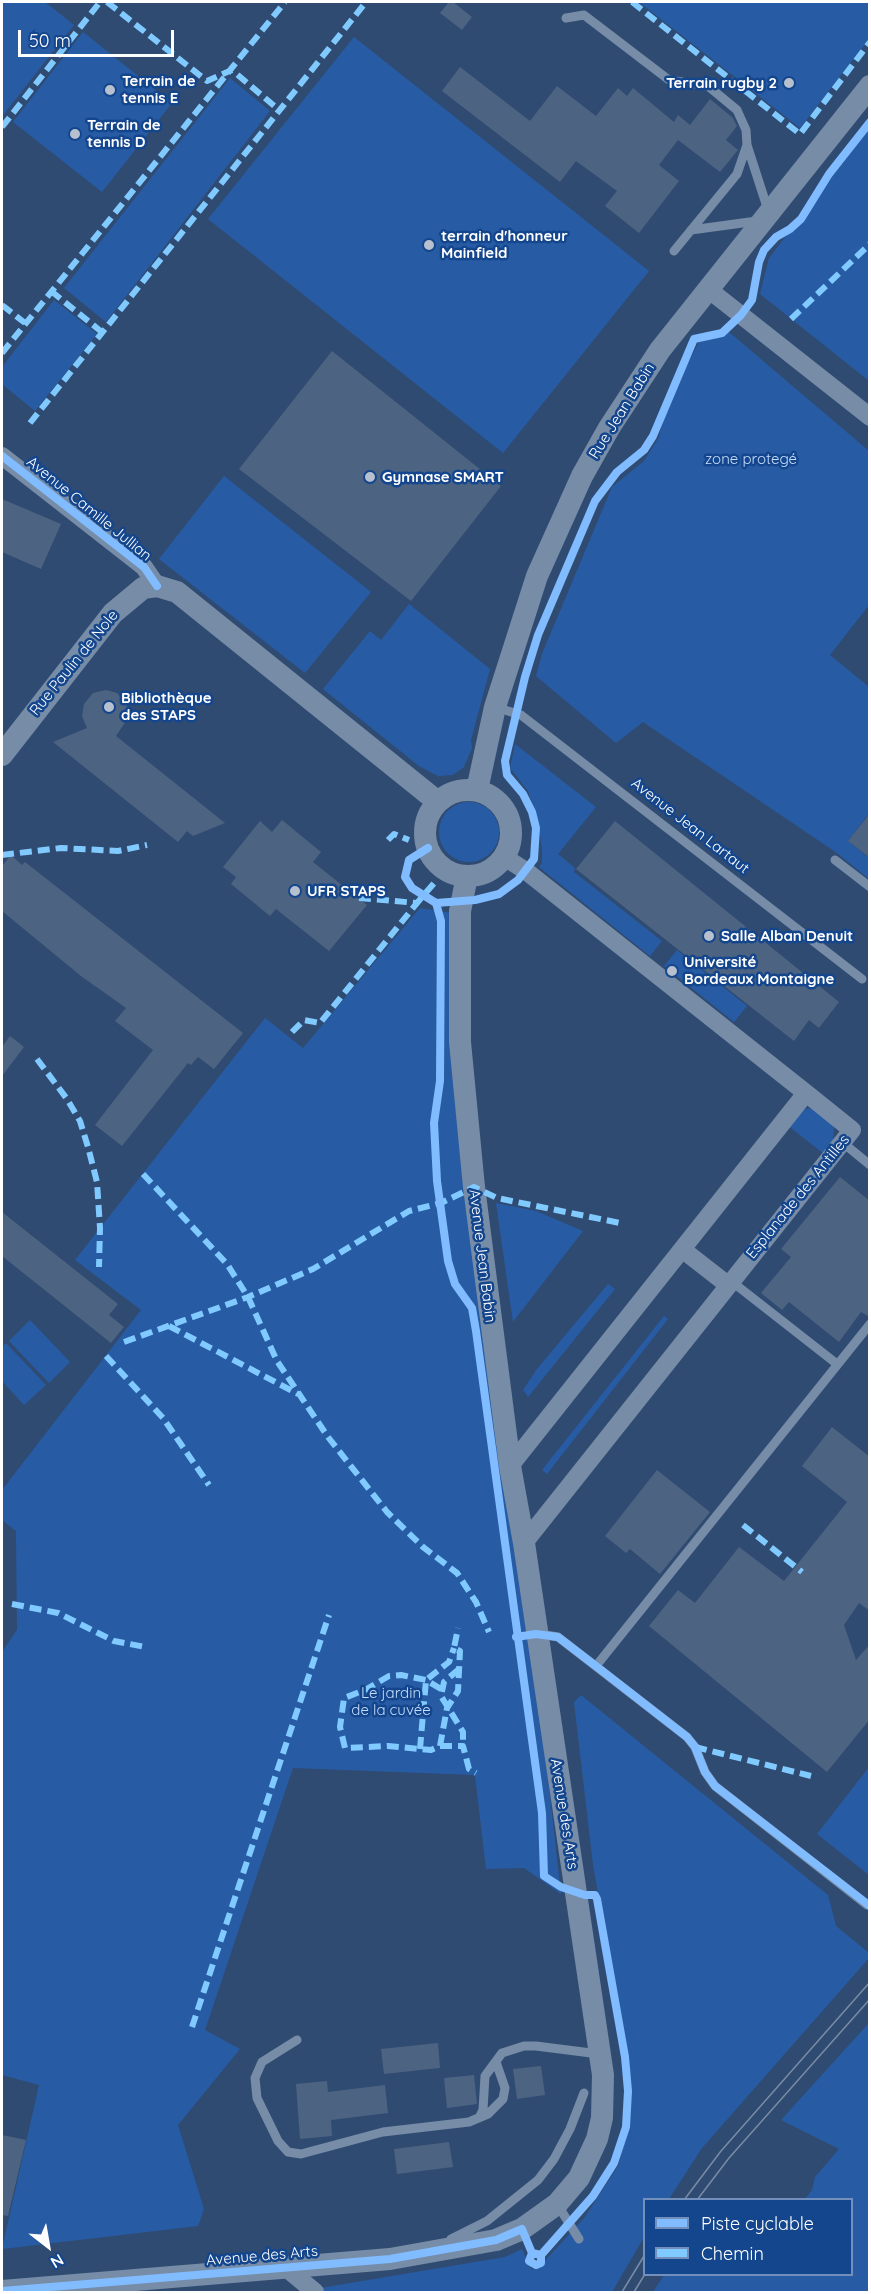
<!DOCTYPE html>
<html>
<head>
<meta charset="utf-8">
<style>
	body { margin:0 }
	#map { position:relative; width:871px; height:2294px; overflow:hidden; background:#304b72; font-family:Quicksand,sans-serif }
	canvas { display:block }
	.frame { position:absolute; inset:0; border:3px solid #fff; pointer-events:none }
	.legend { position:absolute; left:643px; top:2198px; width:210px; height:78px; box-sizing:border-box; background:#14468e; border:2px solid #7290bb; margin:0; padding:8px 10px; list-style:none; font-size:18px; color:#fff }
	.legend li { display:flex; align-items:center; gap:12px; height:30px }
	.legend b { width:30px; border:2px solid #7290bb }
	.north { position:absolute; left:18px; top:2216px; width:60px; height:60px; -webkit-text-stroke:4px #14468e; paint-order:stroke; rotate:149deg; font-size:16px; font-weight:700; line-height:24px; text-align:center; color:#fff }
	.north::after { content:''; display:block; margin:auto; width:21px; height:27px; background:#fff; clip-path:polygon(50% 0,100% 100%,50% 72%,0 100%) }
	.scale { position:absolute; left:18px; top:30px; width:156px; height:27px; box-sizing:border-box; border:3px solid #fff; border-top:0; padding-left:8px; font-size:18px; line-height:21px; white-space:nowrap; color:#fff; -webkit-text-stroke:4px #14468e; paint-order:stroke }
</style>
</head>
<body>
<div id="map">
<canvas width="871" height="2294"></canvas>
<div class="frame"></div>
<ul class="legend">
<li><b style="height:8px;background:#80bcff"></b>Piste cyclable</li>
<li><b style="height:8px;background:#80caff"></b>Chemin</li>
</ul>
<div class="north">N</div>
<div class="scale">50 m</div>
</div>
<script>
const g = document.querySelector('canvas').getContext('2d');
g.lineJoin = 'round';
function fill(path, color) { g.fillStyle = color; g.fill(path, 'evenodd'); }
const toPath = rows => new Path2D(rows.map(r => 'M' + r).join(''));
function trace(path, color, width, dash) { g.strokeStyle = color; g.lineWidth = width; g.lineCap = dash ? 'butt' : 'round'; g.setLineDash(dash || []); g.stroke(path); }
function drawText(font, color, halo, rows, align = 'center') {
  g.font = font + ' Quicksand,sans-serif'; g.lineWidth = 5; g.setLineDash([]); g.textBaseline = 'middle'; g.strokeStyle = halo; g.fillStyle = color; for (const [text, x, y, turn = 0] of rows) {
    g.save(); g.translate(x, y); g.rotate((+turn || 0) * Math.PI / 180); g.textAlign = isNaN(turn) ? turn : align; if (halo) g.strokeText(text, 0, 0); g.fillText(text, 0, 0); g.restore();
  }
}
const green = toPath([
	[2,2,45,2,74,25,4,114,2,112],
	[639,2,869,2,869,39,800,128],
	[83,32,172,103,102,192,13,122],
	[354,37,649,271,503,453,208,219],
	[230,78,270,111,106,322,64,288],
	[869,129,869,381,760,294,769,258],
	[54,300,97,334,35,411,2,384,2,367],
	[729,332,869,451,869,605,830,655,869,687,869,813,848,841,869,858,869,879,837,853,643,722,616,743,536,676,542,654,612,487,644,461,659,437,668,400,699,342],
	[224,476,371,592,305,673,159,559],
	[409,604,490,669,471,740,472,748,464,767,453,775,438,776,419,766,323,689,370,631,381,640],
	[515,744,596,807,558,854,575,868,574,872,662,941,650,956,539,867,542,863,542,849,538,820,528,791,510,768],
	'439 832a30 30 0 1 1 60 0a30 30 0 1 1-60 0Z',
	[420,908,451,913,561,1894,524,1868,486,1869,475,1775,293,1768,205,2030,240,2049,178,2125,204,2209,198,2226,2,2249,39,2085,2,2075,2,1652,17,1630,16,1531,2,1520,2,1490,141,1310,75,1260,265,1018,303,1048],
	[677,950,747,1006,734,1022,664,966],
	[809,1108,825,1114,834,1127,833,1142,824,1154,786,1124,797,1112],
	[496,1203,536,1211,583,1231,513,1322],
	[608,1284,615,1289,528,1397,523,1390,537,1369],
	[664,1316,668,1319,547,1474,542,1470],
	[30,1320,70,1362,49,1383,9,1341],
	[6,1343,46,1385,24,1405,2,1381,2,1347],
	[581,1695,828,1895,836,1926,869,1953,869,1958,702,2148,669,2199,644,2200,644,2237,612,2292,297,2292,505,2257,522,2249,532,2270,541,2265,585,2217,618,2166,628,2131,630,2073,593,1865,574,1702],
	[869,1767,869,1875,817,1834],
	[869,2023,869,2292,653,2292,664,2275,852,2274,852,2200,805,2199,812,2190,815,2177,839,2149,781,2120]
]);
const building = toPath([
	[449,2,453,2,472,17,462,30,440,13],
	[460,67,530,121,557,86,596,116,618,88,627,96,633,88,674,122,678,115,690,125,710,99,733,118,737,126,726,140,738,150,720,172,678,140,659,165,679,181,639,233,605,206,617,191,576,161,560,182,442,91],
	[332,351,501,486,411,601,239,469],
	[2,499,61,524,41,569,2,552],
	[106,690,117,693,127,704,128,718,116,736,225,823,193,836,187,831,178,842,53,742,87,728,82,716,84,704,93,693],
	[870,813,870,858,848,841],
	[282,820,321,852,313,862,367,905,329,951,276,909,270,916,231,884,236,877,223,867,260,821,272,832],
	[615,821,839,1002,819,1028,809,1020,794,1041,576,869],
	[11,855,22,865,25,862,243,1033,214,1069,198,1057,191,1065,188,1063,122,1146,95,1125,153,1050,115,1021,126,1008,81,976,2,911,2,866],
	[10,1036,24,1047,2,1076,2,1047],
	[840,1177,870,1201,870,1317,861,1312,839,1342,789,1302,782,1310,761,1293,791,1257,781,1249],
	[2,1212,118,1304,109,1315,124,1327,111,1343,2,1256],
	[832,1427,870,1457,870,1611,859,1603,844,1625,856,1660,870,1644,870,1719,827,1772,649,1626,678,1590,695,1603,739,1547,784,1581,847,1502,802,1466],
	[657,1470,710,1512,660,1574,630,1549,626,1553,605,1536],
	[438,2043,440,2068,384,2074,381,2049],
	[541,2066,545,2095,517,2099,513,2069],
	[474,2075,477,2104,447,2108,444,2078],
	[327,2081,328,2092,385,2085,388,2113,331,2120,332,2136,300,2139,296,2084],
	[2,2135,26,2140,8,2216,2,2215],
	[449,2142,453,2167,397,2174,394,2149]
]);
const service = toPath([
	[566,18,584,15,669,80,708,86,737,110,746,130,747,145,737,174,674,251],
	[747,145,768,210],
	[691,230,757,221],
	[495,707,521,715,862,979],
	[835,860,870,887],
	[842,1142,870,1165],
	[731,1281,837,1364],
	[539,1634,558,1637,687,1737,695,1747,705,1772,715,1786,867,1905],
	[596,1666,870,1324],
	[297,2040,262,2062,255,2078,257,2098,278,2141,288,2152,301,2154,383,2132,469,2122,488,2114,503,2099,505,2088,496,2062],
	[479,2118,483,2110,485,2076,502,2053,524,2046,536,2046,599,2054],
	[557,2204,579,2239],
	[451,2239,487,2221,538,2180,554,2159,570,2129,584,2093]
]);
const minor = toPath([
	[708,289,870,417],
	[2,456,144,567,157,586],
	[504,857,526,871,806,1093],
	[683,1250,728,1285],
	[510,1466,806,1093,852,1130,524,1543],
	[285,2267,315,2292]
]);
const tertiary = toPath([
	[2,755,113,613,143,588,157,586,177,592,438,802],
	'425 833a43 43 0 1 1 86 0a43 43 0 1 1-86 0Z',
	[477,790,495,707,537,576,582,476,609,428,660,350,870,86],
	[2,2291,390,2259,496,2240,522,2229,557,2204,579,2178,597,2139,602,2118,603,2075,524,1543,510,1466,474,1187,460,1042,460,911,467,876]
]);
const tram = toPath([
	[684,2200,721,2151,870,1982],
	[697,2200,729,2158,870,1999],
	[622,2292,644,2256],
	[634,2292,645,2274]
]);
const quiet = toPath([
	[107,2,207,81,232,70,279,110],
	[632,2,800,134,870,42],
	[2,127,100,2],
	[51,291,103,333],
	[2,305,25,323],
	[791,319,870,244],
	[2,353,285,2],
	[30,423,366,2],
	[388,840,394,834,409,840],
	[2,855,61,848,118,851,147,845],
	[359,898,417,903,435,882],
	[292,1032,304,1020,320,1023,417,903],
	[37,1059,67,1099,80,1121,88,1147,97,1182,100,1228,99,1267],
	[143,1174,227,1264,248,1297,277,1361,328,1437,387,1512,423,1547,457,1573,476,1602,489,1632],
	[169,1326,298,1394],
	[124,1342,248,1297,313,1269,409,1211,441,1203,474,1187,497,1198,620,1223],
	[106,1356,163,1418,209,1485],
	[743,1525,802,1572],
	[12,1604,58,1613,114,1641,145,1647],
	[459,1669,444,1682,441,1696,463,1732,463,1746],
	[441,1689,426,1680,401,1675,389,1676,365,1690,344,1698,340,1727,345,1748,388,1746,431,1750,440,1746,447,1708,458,1691,460,1651,454,1648,458,1628],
	[440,1746,463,1746,469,1769,476,1773],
	[695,1747,811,1776],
	[420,1749,426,1680,449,1662,454,1648],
	[192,2027,329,1615]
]);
const cycleway = toPath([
	[2,456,144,567,157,586],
	[428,848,409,860,405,877,412,888,436,903,475,900,499,894,518,880,534,859,536,828,532,812,523,794,507,775,505,761,525,677,538,635,595,501,617,472,644,450,653,436,694,339,722,333,741,315,752,300,759,262,764,250,776,237,790,229,801,219,829,174,870,122],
	[436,903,441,921,440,1081,434,1123,437,1181,448,1261,455,1284,472,1308,476,1331,542,1813,544,1876,561,1887,585,1895,595,1895,597,1899,625,2057,628,2091,626,2127,614,2163,593,2196,541,2255,541,2263,536,2265,529,2261,532,2253,541,2255],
	[516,1637,536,1634,558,1637,601,1670,687,1737,695,1747,705,1772,715,1786,870,1906],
	[2,2291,390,2259,496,2240,522,2229,532,2253]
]);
const markers = [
	[789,83,6,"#b7c0ce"],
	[110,90,6,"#b7c0ce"],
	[75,134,6,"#b7c0ce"],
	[429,245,6,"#b7c0ce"],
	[370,477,6,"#b7c0ce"],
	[109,707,6,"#b7c0ce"],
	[295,891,6,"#b7c0ce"],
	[709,936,6,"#b7c0ce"],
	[672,971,6,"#b7c0ce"]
];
const poiNames = [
	["Terrain de",122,81],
	["tennis E",122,98],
	["Terrain rugby 2",777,83,"right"],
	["Terrain de",87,125],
	["tennis D",87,142],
	["terrain d'honneur",441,236],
	["Mainfield",441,253],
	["Gymnase SMART",382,477],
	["Bibliothèque",121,698],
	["des STAPS",121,715],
	["UFR STAPS",307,891],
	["Salle Alban Denuit",721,936],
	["Université",684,962],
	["Bordeaux Montaigne",684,979]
];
const streetNames = [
	["Rue Jean Babin",622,411,-58],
	["Avenue Camille Jullian",89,509,39],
	["Rue Paulin de Nole",74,663,-51],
	["Avenue Jean Lartaut",690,826,38],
	["Esplanade des Antilles",798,1197,-51],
	["Avenue Jean Babin",482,1256,83],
	["Avenue des Arts",564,1814,81],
	["Avenue des Arts",262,2256,-5]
];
const parkNames = [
	["zone protegé",751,459],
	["Le jardin",391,1693],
	["de la cuvée",391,1710]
];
fill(green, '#275ca5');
fill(building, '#4d6382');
trace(service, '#778ca6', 9);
trace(minor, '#778ca6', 18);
trace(tertiary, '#778ca6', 22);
trace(tram, '#798ca5', 1.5);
trace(quiet, '#80caff', 6, [12, 6]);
trace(cycleway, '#80bcff', 8);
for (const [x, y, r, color] of markers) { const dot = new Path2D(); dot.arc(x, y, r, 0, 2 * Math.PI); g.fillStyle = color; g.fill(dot); trace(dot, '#14468e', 2); }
drawText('bold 15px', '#fff', '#14468e', poiNames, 'left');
drawText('15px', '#fff', '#14468e', streetNames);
drawText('15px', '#c6ddfc', '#14468e', parkNames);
</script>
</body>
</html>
